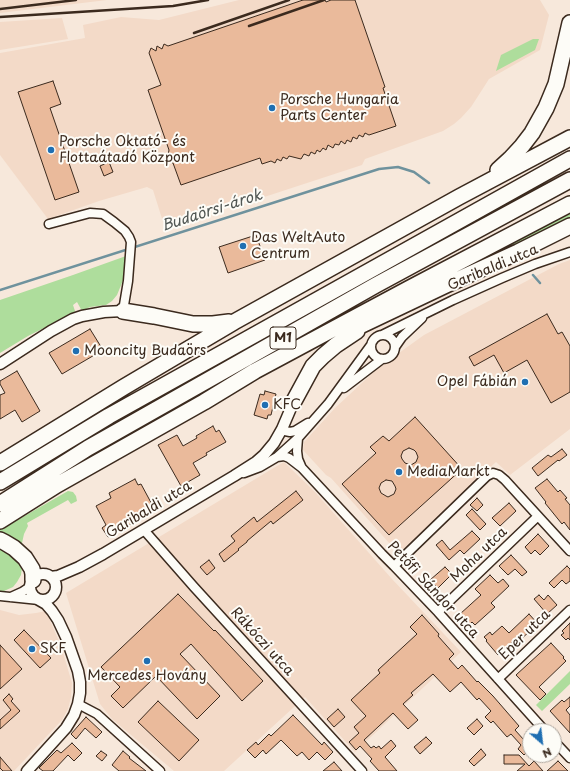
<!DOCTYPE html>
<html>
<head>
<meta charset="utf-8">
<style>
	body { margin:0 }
	#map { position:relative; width:570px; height:771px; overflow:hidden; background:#f7e8db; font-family:"Playpen Sans",sans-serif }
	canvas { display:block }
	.north { position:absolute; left:522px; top:723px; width:40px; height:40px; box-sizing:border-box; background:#fdfcf7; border:1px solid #afa8a0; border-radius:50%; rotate:152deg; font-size:11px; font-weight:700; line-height:16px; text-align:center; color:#3b2a1e }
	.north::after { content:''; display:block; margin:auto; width:14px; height:18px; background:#1f6fb2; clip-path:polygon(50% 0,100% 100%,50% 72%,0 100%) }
</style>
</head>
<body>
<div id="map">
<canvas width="570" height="771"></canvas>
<div class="north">N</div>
</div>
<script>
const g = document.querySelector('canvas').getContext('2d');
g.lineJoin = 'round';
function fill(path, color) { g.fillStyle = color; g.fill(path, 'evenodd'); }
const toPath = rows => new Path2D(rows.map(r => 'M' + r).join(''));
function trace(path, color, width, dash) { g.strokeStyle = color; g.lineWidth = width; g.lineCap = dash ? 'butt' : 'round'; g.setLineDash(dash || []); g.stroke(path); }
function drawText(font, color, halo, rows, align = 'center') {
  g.font = font + ' "Playpen Sans",sans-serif'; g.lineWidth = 4; g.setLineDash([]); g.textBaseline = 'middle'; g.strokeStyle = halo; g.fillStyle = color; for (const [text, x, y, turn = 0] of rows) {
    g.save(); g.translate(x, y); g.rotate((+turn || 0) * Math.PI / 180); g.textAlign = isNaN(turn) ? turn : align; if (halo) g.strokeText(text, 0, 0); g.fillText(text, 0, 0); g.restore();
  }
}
const built = toPath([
	[0,0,107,0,0,13],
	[239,0,540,0,549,15,540,50,489,79,482,90,471,107,461,118,454,124,443,131,365,159,362,165,252,201,247,198,164,225,153,190,147,187,99,201,48,219,0,155,0,53,85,38,83,25,121,17,159,20],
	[62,18,68,39,0,50,0,22],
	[570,260,570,429,510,475,496,462,399,554,331,478,326,475,303,450,304,442,335,408,378,368,424,335,559,264],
	[284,462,315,492,392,579,461,652,355,752,305,697,224,771,174,771,112,719,100,704,66,593,277,466],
	[0,610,19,615,36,613,46,611,61,646,72,683,71,697,68,709,62,720,14,771,0,771]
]);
const green = toPath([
	[533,39,539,39,535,50,496,71,501,55],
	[570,211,570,224,425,290,471,262],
	[126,256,126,273,117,295,112,301,106,305,90,307,82,311,77,302,73,305,75,311,74,313,28,336,0,353,0,300,73,275],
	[68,491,73,492,76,496,77,501,71,504,68,500,27,523,28,526,24,534,22,543,20,544,0,536,0,530],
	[0,543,19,561,22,567,21,575,17,582,13,587,4,591,0,591],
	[570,671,570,684,542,711,536,705]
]);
const stream = toPath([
	[533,275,540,283],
	[0,290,379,169,398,167,414,172,429,183]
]);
const building = toPath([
	[303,0,325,0,326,2,331,0,355,0,385,87,383,88,396,126,369,135,365,133,363,137,359,135,357,139,353,137,351,142,347,140,345,144,341,141,339,145,335,144,333,148,328,145,326,150,323,148,320,152,317,150,315,154,311,152,309,156,304,154,301,159,289,156,287,159,283,157,281,161,277,159,275,163,271,161,262,164,260,158,181,185,173,163,167,161,169,150,148,90,161,85,149,53,151,48,156,51,157,46,162,49,164,44,168,46,303,0],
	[53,81,61,104,50,108,79,192,55,200,18,92,53,81],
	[109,162,113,172,104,176,100,166,109,162],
	[256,235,265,260,228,273,219,247,256,235],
	[547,314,558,334,562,332,570,346,570,392,551,403,527,360,504,373,494,355,474,366,469,357,547,314],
	[90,329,103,350,62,374,49,353,90,329],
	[17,371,40,411,22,422,15,410,0,419,0,395,5,393,0,384,0,381,17,371],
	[265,391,276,394,271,415,268,415,267,419,254,415,260,394,264,395,265,391],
	[415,417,462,469,389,535,342,484,376,453,370,447,383,436,389,441,415,417],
	[409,448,414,450,416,452,418,457,416,462,411,465,405,463,402,459,401,456,403,451,409,448],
	[386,480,392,481,395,486,396,489,394,494,388,497,386,496,381,493,379,488,381,483,386,480],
	[213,426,216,432,219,430,226,442,206,453,207,455,193,463,200,475,181,486,158,445,177,435,183,446,197,438,196,436,213,426],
	[562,449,567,455,559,461,558,460,538,476,532,468,548,455,551,457,562,449],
	[135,479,138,485,141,484,155,510,108,537,102,528,106,525,96,506,111,498,109,493,135,479],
	[547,479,558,492,560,490,567,498,565,499,570,505,570,530,564,522,562,524,545,503,546,502,535,488,547,479],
	[296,491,303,500,273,524,271,521,247,541,247,542,238,549,239,550,224,562,219,554,235,541,231,536,254,517,257,522,296,491],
	[477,498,483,505,477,511,470,505,477,498],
	[509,503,516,511,500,526,492,518,509,503],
	[472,509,486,524,480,530,466,515,472,509],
	[472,531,480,539,464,554,460,550,449,560,436,545,442,540,450,550,472,531],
	[538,534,549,546,540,555,535,550,531,554,525,547,538,534],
	[511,555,527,572,522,576,515,569,508,575,499,566,511,555],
	[209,560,215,568,207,575,200,567,209,560],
	[567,566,570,569,570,581,566,584,562,580,554,588,549,583,567,566],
	[445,567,452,574,438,588,430,580,445,567],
	[490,575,498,583,503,579,509,586,491,603,495,607,475,625,472,622,470,624,460,614,481,595,475,589,490,575],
	[178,594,214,631,215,630,263,681,242,701,191,644,180,654,220,696,197,719,156,676,123,708,111,696,120,687,101,667,178,594],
	[539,595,544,600,548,595,557,605,547,614,534,599,539,595],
	[529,614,538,624,521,639,519,636,498,655,486,641,487,640,484,637,490,632,492,635,502,626,509,633,529,614],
	[422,615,439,634,438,636,454,654,449,659,458,669,462,665,477,682,478,681,493,696,519,726,515,730,524,740,530,734,530,749,524,755,518,749,521,745,511,734,507,737,493,721,491,723,485,717,491,711,479,698,477,700,461,682,450,692,433,674,411,693,413,695,403,704,418,720,408,729,393,713,364,740,371,748,374,746,376,748,379,746,381,749,391,740,396,746,385,757,397,771,379,771,370,761,372,759,360,746,356,750,349,742,359,733,354,727,366,716,351,700,380,673,378,670,417,634,410,627,422,615],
	[570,623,570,640,568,638,566,640,561,635,564,633,562,631,570,623],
	[24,630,51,658,40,668,14,640,24,630],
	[551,643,564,657,563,658,566,661,539,687,546,694,540,700,516,675,551,643],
	[0,645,22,669,0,689,0,645],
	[9,694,13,699,11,701,20,711,0,729,0,720,11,710,3,700,9,694],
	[570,697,570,706,566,710,570,715,570,733,550,711,562,700,564,702,570,697],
	[158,701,199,740,179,761,138,722,158,701],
	[338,709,345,717,334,727,327,719,338,709],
	[293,715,322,745,324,742,333,752,325,760,317,752,309,760,302,752,297,756,281,740,266,754,263,750,255,758,247,750,256,742,258,745,269,734,271,736,293,715],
	[86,717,102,732,96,738,85,728,76,739,71,734,86,717],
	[477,719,483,726,474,735,467,728,477,719],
	[426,737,432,743,420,754,414,747,426,737],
	[72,743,82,753,74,761,68,755,53,771,43,771,39,768,57,750,61,753,72,743],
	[481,749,486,755,474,766,469,761,481,749],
	[101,751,107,755,102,761,96,756,101,751],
	[123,751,130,757,129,758,146,771,119,771,112,765,123,751],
	[504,755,519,755,529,766,534,761,543,771,517,771,525,764,504,764,504,755],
	[0,757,12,771,3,771,0,768,0,757],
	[558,761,568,771,547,771,558,761],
	[334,762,342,771,323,771,334,762]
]);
const minor = toPath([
	[49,224,90,213,103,214,114,222,125,231,129,237,131,242,128,281,123,311],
	[382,335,453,300,502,278,535,264,570,252],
	'371 347a12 12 0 1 1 24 0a12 12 0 1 1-24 0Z',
	[395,347,402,337,422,318],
	[344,388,382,359],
	[282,429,285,431,290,432,295,431,308,423],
	[298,438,297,451,298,459,301,466],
	[277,457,284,456,289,458,302,468,382,554,394,566,438,612,545,731],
	[244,473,260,467,277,457,298,438,328,404,371,345],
	[144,530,194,587,362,771],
	[394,566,487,476,493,473,499,475,505,480,570,551],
	[0,596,39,600],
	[11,597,22,592,28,588,31,583],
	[438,612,538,516],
	[498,679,570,610],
	[78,704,97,714,160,771],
	[554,741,570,758]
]);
const tertiary = toPath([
	[0,364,51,331,73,319,82,316,104,312,123,311],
	'30 587a13 13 0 1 1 26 0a13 13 0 1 1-26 0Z',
	[51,577,58,576,79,567,103,554,234,476,256,462,264,455,274,443,282,429,294,401],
	[27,771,66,728,74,715,78,704,80,693,80,682,78,671,66,637,58,620,52,611,46,604,39,600]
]);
const motorway = toPath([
	[498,170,510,159,522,146,532,133,546,108,556,84,570,23],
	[123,311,154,316,193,324,213,324,229,322],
	[345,333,446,285,518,252,570,226],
	[294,401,313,366,323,356,336,345,357,331],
	[0,463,124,387,234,322,459,197,570,138],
	[0,482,109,416,570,159],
	[0,504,88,448,376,285,570,180],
	[0,521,57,485,204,402,255,371,408,289,570,204],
	[0,540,4,542,14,548,25,558,32,569,33,574,33,580]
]);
const rail = toPath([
	[0,9,76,0],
	[0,17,173,6,208,0],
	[249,26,324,0],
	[194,33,289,0]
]);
const markers = [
	[272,108,4,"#1f6fb2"],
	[51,150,4,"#1f6fb2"],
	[243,246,4,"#1f6fb2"],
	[76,351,4,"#1f6fb2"],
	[525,382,4,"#1f6fb2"],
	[265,405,4,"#1f6fb2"],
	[399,472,4,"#1f6fb2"],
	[32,649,4,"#1f6fb2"],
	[147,661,4,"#1f6fb2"]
];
const shields = [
	[283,338,26]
];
const shieldNames = [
	["M1",283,338]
];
const poiNames = [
	["Porsche Hungaria",280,100],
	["Parts Center",280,116],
	["Porsche Oktató- és",59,142],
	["Flottaátadó Központ",59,158],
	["Das WeltAuto",251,238],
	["Centrum",251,254],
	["Mooncity Budaörs",84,351],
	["Opel Fábián",517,382,"right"],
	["KFC",273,405],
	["MediaMarkt",407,472],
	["SKF",40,649],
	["Mercedes Hovány",147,676,"center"]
];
const streetNames = [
	["Garibaldi utca",493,268,-23],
	["Garibaldi utca",149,510,-31],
	["Moha utca",479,555,-44],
	["Petőfi Sándor utca",433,590,47],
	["Eper utca",525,635,-44],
	["Rákóczi utca",262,642,48]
];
const waterNames = [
	["Budaörsi-árok",212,211,-18]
];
fill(built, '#f3dac8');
fill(green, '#aedd9c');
trace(stream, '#6f929d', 2.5);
fill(building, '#eaba9b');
trace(building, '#3b2a1e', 1);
trace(minor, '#3b2a1e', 11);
trace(tertiary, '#3b2a1e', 13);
trace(motorway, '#3b2a1e', 18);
trace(minor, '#fdfcf7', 8);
trace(tertiary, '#fdfcf7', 10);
trace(motorway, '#fdfcf7', 15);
trace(rail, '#3b2a1e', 2.5);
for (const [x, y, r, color] of markers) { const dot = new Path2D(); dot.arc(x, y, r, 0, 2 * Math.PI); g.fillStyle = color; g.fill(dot); trace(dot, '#fdfcf7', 1.5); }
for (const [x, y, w] of shields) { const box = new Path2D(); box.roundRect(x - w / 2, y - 11, w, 22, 3); g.fillStyle = '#fdfcf7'; g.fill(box); trace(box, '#3b2a1e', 1); }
drawText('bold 13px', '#3b2a1e', null, shieldNames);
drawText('14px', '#3b2a1e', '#fdfcf7', poiNames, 'left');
drawText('14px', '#3b2a1e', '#fdfcf7', streetNames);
drawText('italic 15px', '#505653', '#fdfcf7', waterNames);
</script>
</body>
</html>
